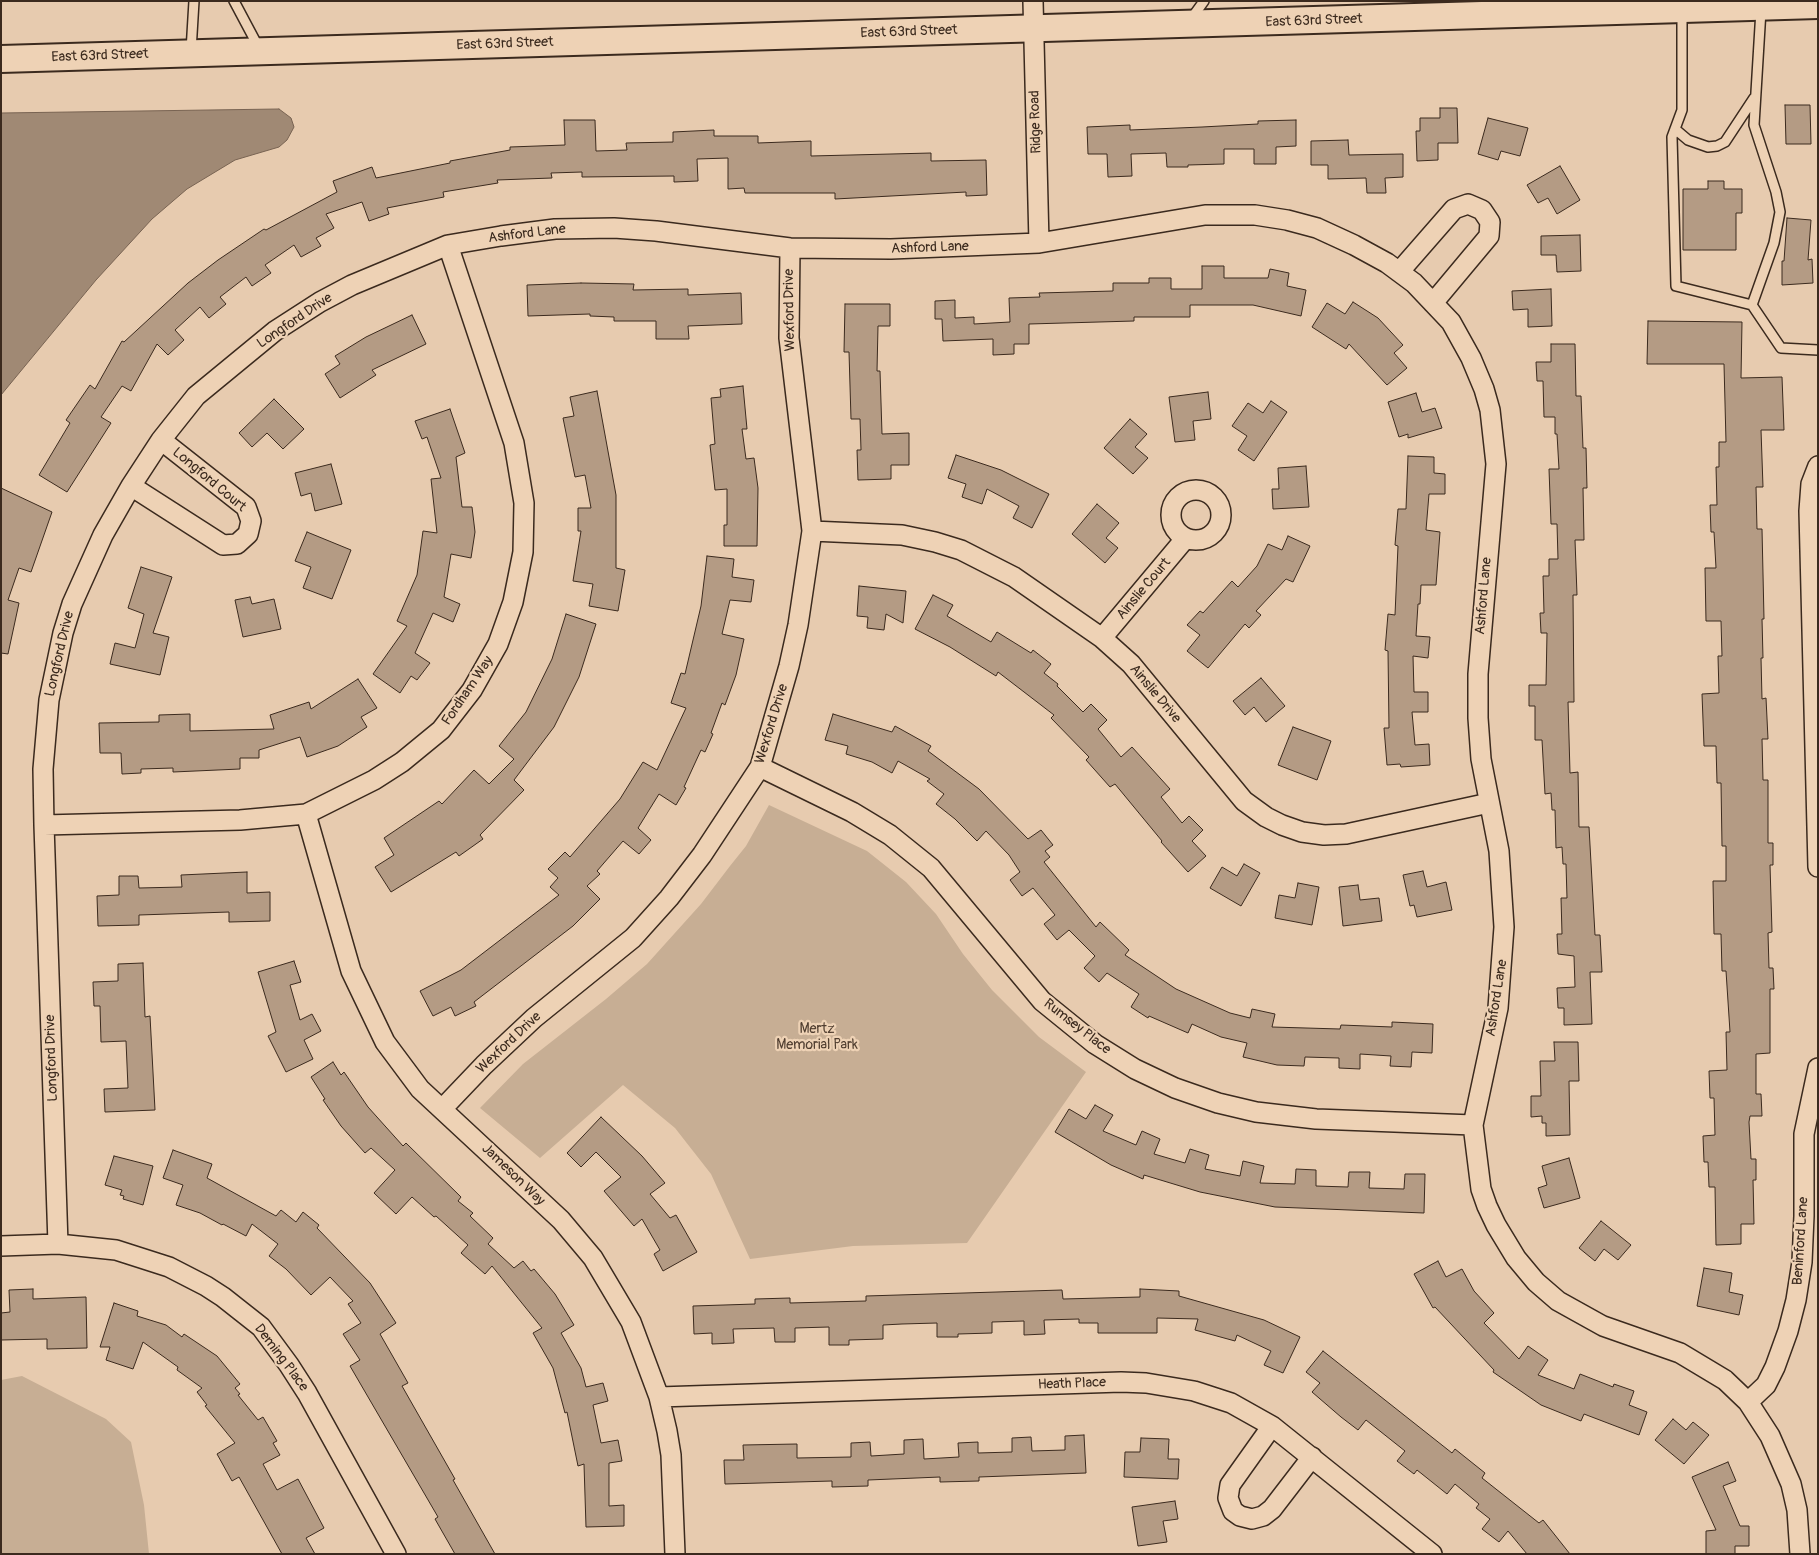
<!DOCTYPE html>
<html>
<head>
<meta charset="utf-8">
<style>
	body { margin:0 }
	#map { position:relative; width:1819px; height:1555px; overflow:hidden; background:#e7cbaf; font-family:Pangolin,sans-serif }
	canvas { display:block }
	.frame { position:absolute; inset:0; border:2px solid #3b2a1e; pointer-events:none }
</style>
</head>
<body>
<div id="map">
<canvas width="1819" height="1555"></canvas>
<div class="frame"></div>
</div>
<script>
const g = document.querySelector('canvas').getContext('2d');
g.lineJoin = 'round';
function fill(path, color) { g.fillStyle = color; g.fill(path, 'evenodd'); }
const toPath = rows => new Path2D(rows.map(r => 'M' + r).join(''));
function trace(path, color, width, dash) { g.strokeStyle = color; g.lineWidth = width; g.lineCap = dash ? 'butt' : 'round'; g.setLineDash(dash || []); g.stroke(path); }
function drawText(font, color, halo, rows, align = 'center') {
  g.font = font + ' Pangolin,sans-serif'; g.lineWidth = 4.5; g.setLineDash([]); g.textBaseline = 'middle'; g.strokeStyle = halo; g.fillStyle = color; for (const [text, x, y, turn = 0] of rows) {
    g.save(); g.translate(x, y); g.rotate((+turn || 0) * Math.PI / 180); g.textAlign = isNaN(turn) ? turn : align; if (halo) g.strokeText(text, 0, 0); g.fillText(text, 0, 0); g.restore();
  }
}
const green = toPath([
	[769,805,867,851,906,882,936,914,963,954,992,990,1039,1037,1086,1072,967,1243,853,1246,750,1259,711,1174,675,1128,623,1085,540,1158,480,1108,523,1064,606,999,647,964,701,904,730,866,746,846],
	[22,1376,106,1419,131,1442,144,1505,149,1554,1,1554,1,1380]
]);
const water = toPath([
	[279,109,291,118,294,127,287,140,279,147,235,160,187,189,152,219,96,280,1,395,1,113,279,109]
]);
const building = toPath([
	[1785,105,1810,105,1811,144,1786,144,1785,105],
	[1440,108,1457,108,1458,143,1438,143,1438,160,1417,161,1416,131,1420,131,1420,118,1440,118,1440,108],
	[1488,118,1528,128,1520,156,1501,151,1498,160,1478,154,1488,118],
	[564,120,595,120,596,151,627,150,626,143,673,142,673,132,714,130,714,136,758,136,758,143,811,141,811,156,931,153,931,161,986,160,987,195,966,196,966,192,835,199,835,193,745,193,744,188,728,189,728,158,697,159,698,181,674,182,674,176,582,177,582,172,551,173,552,178,497,180,498,183,443,192,444,197,387,208,389,214,369,221,362,202,326,214,334,228,316,238,321,246,301,257,294,245,265,265,271,273,252,286,246,277,220,297,226,304,209,318,200,307,175,330,184,340,168,355,157,344,131,391,122,386,101,417,111,423,67,492,39,475,70,423,66,420,90,385,95,389,122,341,124,342,188,283,218,260,264,229,266,230,337,192,333,181,372,167,376,178,450,163,450,161,510,150,510,147,565,145,564,120],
	[1296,120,1296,146,1276,147,1276,164,1254,164,1254,149,1224,149,1224,164,1188,165,1188,167,1167,167,1166,153,1131,154,1132,176,1108,177,1107,154,1088,154,1087,127,1130,125,1130,130,1202,127,1258,124,1258,121,1296,120],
	[1348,140,1349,155,1403,154,1403,177,1385,178,1386,193,1367,193,1366,178,1328,179,1328,165,1311,165,1311,141,1348,140],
	[1560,166,1580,200,1557,214,1548,198,1538,203,1527,185,1560,166],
	[1708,181,1724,181,1724,189,1742,189,1742,213,1736,213,1736,250,1683,250,1683,189,1708,189,1708,181],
	[1787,218,1811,220,1808,260,1812,259,1813,283,1782,285,1782,261,1784,261,1787,218],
	[1580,235,1581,271,1557,272,1556,255,1541,255,1541,236,1580,235],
	[1202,266,1224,266,1224,278,1268,278,1270,269,1289,273,1287,286,1306,290,1301,316,1253,305,1190,305,1190,317,1134,317,1134,321,1029,324,1029,344,1014,344,1014,354,993,355,993,339,943,341,942,319,935,319,935,301,955,300,955,318,974,317,974,324,1010,322,1009,298,1040,297,1039,293,1113,291,1113,283,1149,283,1149,278,1171,278,1171,289,1202,289,1202,266],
	[581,283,634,284,633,290,688,289,688,295,741,293,742,324,688,326,689,339,656,339,656,321,614,321,614,317,590,316,590,314,528,316,527,285,581,283],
	[1551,289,1552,326,1528,327,1528,309,1513,310,1512,291,1551,289],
	[1353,302,1378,318,1403,345,1394,353,1407,368,1387,385,1349,344,1346,349,1312,327,1327,303,1345,314,1353,302],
	[845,304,890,304,890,326,878,326,877,371,880,371,882,434,909,433,909,465,891,465,891,479,858,480,857,450,861,450,860,419,851,419,849,352,844,352,845,304],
	[412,315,426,344,372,370,376,375,340,398,325,374,340,364,335,356,366,337,412,315],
	[1648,321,1742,322,1741,378,1782,377,1784,430,1761,430,1763,487,1756,487,1757,529,1762,529,1764,619,1762,619,1763,658,1761,658,1762,699,1766,698,1768,739,1762,739,1763,780,1768,780,1768,843,1773,843,1773,865,1770,865,1772,932,1768,933,1769,968,1773,968,1774,989,1770,989,1770,1053,1756,1054,1756,1094,1761,1094,1762,1116,1750,1116,1749,1122,1751,1159,1756,1159,1756,1180,1753,1180,1754,1224,1741,1224,1741,1244,1716,1245,1715,1187,1709,1187,1708,1162,1704,1162,1703,1136,1715,1135,1714,1098,1710,1098,1709,1071,1727,1070,1726,1032,1730,1032,1726,971,1722,971,1721,934,1714,934,1713,881,1726,881,1726,846,1722,846,1721,783,1717,783,1716,746,1704,746,1702,694,1719,693,1718,656,1722,656,1721,621,1706,621,1705,568,1716,568,1714,532,1711,532,1710,505,1717,505,1716,467,1719,467,1719,442,1726,442,1724,364,1647,364,1648,321],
	[1551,344,1575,344,1576,396,1581,396,1583,448,1586,448,1587,488,1583,488,1584,540,1575,540,1577,595,1573,595,1574,702,1568,702,1570,773,1578,772,1579,827,1589,827,1595,935,1600,935,1602,972,1590,972,1592,1024,1564,1025,1564,1008,1558,1008,1557,988,1575,987,1574,956,1558,954,1557,934,1562,934,1561,898,1567,898,1566,864,1563,864,1562,847,1556,848,1555,810,1552,810,1551,793,1545,794,1542,740,1535,740,1535,706,1529,706,1529,685,1546,685,1547,633,1541,633,1540,613,1544,613,1543,576,1549,576,1549,559,1558,559,1557,524,1551,524,1549,469,1559,469,1557,434,1555,434,1555,417,1544,417,1543,381,1537,381,1536,362,1551,362,1551,344],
	[743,386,747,429,742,429,746,459,754,458,758,488,757,546,724,546,724,525,727,525,727,489,715,490,710,445,715,444,711,398,721,397,720,389,743,386],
	[597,391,616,495,616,568,625,570,618,611,589,606,593,584,573,581,581,531,578,531,578,508,591,508,585,475,575,477,563,418,574,416,570,397,597,391],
	[1208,392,1211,419,1193,421,1195,440,1175,442,1169,397,1208,392],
	[1416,393,1422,412,1435,408,1442,428,1408,438,1408,434,1399,437,1388,402,1416,393],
	[274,399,304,429,283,449,267,433,252,447,239,433,274,399],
	[1271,401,1287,412,1254,461,1238,450,1247,436,1232,426,1248,403,1263,413,1271,401],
	[450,409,465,453,456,457,462,507,472,507,475,532,471,558,451,554,444,597,460,604,453,622,433,613,415,653,430,663,417,680,411,676,400,693,373,674,407,626,397,621,417,575,423,531,437,533,431,479,441,478,427,437,422,439,415,421,450,409],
	[1130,419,1147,434,1135,447,1148,458,1133,474,1104,448,1130,419],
	[956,455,1001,470,1049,494,1032,528,1013,518,1019,506,987,489,982,504,962,497,966,484,948,478,956,455],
	[1408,456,1434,457,1434,473,1445,474,1445,494,1429,494,1426,530,1440,532,1436,585,1421,585,1420,604,1418,604,1416,636,1430,637,1428,658,1413,656,1414,692,1428,692,1428,712,1412,712,1415,745,1429,744,1430,765,1401,767,1400,764,1387,765,1384,728,1389,728,1388,651,1385,650,1388,614,1395,615,1398,546,1395,545,1398,509,1406,509,1408,456],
	[331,464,342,504,315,511,311,493,301,496,295,473,331,464],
	[1306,466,1309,507,1273,509,1272,489,1279,489,1278,468,1306,466],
	[1,488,52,512,31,572,19,568,8,600,19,603,8,654,1,653,1,488],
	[1097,504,1119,523,1106,538,1118,548,1105,563,1072,534,1097,504],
	[307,532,351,550,332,599,303,588,311,567,295,561,307,532],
	[1288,536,1310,546,1293,582,1286,579,1256,611,1261,615,1249,628,1245,624,1208,668,1187,651,1200,635,1187,625,1200,611,1203,613,1232,581,1238,587,1257,566,1268,544,1282,550,1288,536],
	[707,556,734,559,732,577,754,580,751,602,730,600,722,634,744,639,736,675,725,705,722,703,711,733,713,734,705,752,701,750,684,787,686,788,676,805,659,794,638,828,651,840,639,854,623,841,597,871,600,874,587,886,600,899,573,926,474,1002,476,1006,455,1016,451,1007,433,1016,420,991,461,970,559,895,550,887,558,878,548,869,565,852,570,857,620,799,643,762,657,770,686,708,671,703,681,673,685,674,701,606,707,556],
	[141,567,172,577,153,633,169,637,160,675,110,664,115,643,135,648,144,614,128,608,141,567],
	[859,586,906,591,903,623,886,614,884,630,867,628,868,617,857,616,859,586],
	[933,595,953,605,947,616,991,642,997,632,1031,653,1033,650,1051,664,1044,673,1058,684,1057,686,1083,712,1091,704,1107,720,1098,729,1121,757,1132,747,1170,789,1161,797,1182,823,1189,816,1203,830,1192,841,1206,856,1188,872,1161,842,1162,841,1115,784,1110,787,1086,760,1089,757,1051,718,1054,715,998,672,996,676,950,647,915,629,933,595],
	[250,597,252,604,274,599,281,629,243,637,235,600,250,597],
	[566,614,596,624,579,677,554,727,514,780,524,790,480,835,483,839,459,856,456,852,391,892,375,867,394,855,384,838,439,801,442,804,474,770,489,784,514,759,499,746,526,712,552,659,566,614],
	[1261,678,1285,706,1266,722,1254,707,1245,715,1233,701,1261,678],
	[358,679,377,708,361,717,367,727,338,746,307,757,300,737,259,750,259,758,240,758,240,769,173,772,173,768,141,769,141,773,122,774,121,753,100,753,99,723,159,722,159,715,190,714,190,731,274,729,270,715,309,702,311,709,358,679],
	[833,714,892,732,895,726,931,746,928,751,979,789,1028,839,1041,830,1053,845,1045,851,1050,857,1044,862,1096,927,1100,922,1129,950,1125,955,1176,989,1230,1013,1250,1018,1252,1009,1275,1014,1272,1027,1340,1029,1341,1025,1392,1027,1392,1022,1433,1024,1432,1053,1412,1052,1411,1067,1390,1066,1391,1056,1360,1054,1360,1069,1339,1068,1339,1058,1305,1057,1304,1066,1277,1065,1243,1057,1247,1043,1221,1037,1192,1024,1188,1033,1149,1016,1148,1018,1131,1007,1139,994,1107,973,1099,982,1084,968,1095,956,1069,930,1057,940,1044,924,1055,915,1033,888,1022,896,1010,880,1020,872,1009,855,986,831,977,841,955,819,936,804,944,794,927,781,930,779,898,761,892,773,872,762,846,754,848,746,825,740,833,714],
	[1293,727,1331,741,1317,780,1278,765,1293,727],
	[1244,864,1260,873,1241,906,1210,888,1222,867,1237,876,1244,864],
	[1423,871,1427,887,1446,882,1452,910,1417,917,1414,905,1410,906,1403,875,1423,871],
	[247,872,247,893,270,892,270,921,229,922,229,912,139,915,139,925,98,926,97,896,119,895,119,876,138,876,139,888,182,887,181,875,247,872],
	[1298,883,1319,887,1312,925,1275,918,1279,895,1295,898,1298,883],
	[1358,885,1360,900,1379,898,1382,921,1343,926,1339,887,1358,885],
	[294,961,301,982,290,985,300,1020,312,1014,321,1031,304,1040,313,1059,286,1072,268,1036,276,1032,258,972,294,961],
	[143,963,145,1017,150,1016,155,1110,105,1112,104,1089,128,1088,126,1041,101,1042,100,1006,94,1006,93,982,118,981,118,964,143,963],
	[1554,1042,1578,1042,1579,1081,1569,1081,1570,1135,1546,1136,1546,1123,1542,1123,1542,1116,1531,1117,1531,1096,1541,1096,1540,1061,1555,1061,1554,1042],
	[333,1062,341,1075,344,1072,368,1107,403,1146,406,1143,461,1197,458,1201,473,1213,470,1216,493,1238,488,1244,514,1268,523,1261,531,1271,534,1269,555,1294,574,1325,561,1333,581,1368,586,1387,603,1383,608,1401,593,1405,601,1443,618,1440,622,1461,609,1463,609,1506,624,1505,624,1526,586,1527,584,1464,578,1466,567,1412,565,1413,553,1368,533,1333,542,1328,492,1266,485,1274,461,1253,468,1245,436,1216,434,1217,412,1197,396,1214,374,1193,395,1170,371,1148,365,1153,341,1126,323,1100,325,1099,311,1077,333,1062],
	[1095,1105,1113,1115,1103,1131,1136,1145,1142,1131,1160,1139,1154,1154,1185,1163,1190,1149,1209,1155,1205,1169,1240,1176,1243,1161,1264,1166,1260,1183,1295,1184,1296,1169,1316,1170,1316,1186,1348,1187,1349,1172,1370,1172,1369,1188,1404,1189,1405,1174,1425,1174,1424,1213,1275,1207,1200,1192,1144,1175,1143,1179,1111,1165,1055,1132,1069,1109,1086,1119,1095,1105],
	[601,1117,642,1156,665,1183,650,1194,670,1218,676,1215,697,1252,663,1271,654,1254,660,1250,642,1219,634,1226,604,1191,621,1177,596,1152,581,1167,567,1153,601,1117],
	[173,1150,212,1164,207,1178,276,1216,281,1210,296,1222,303,1212,319,1225,317,1228,370,1283,396,1323,380,1334,408,1383,402,1386,455,1479,453,1480,495,1554,455,1554,435,1519,438,1517,350,1366,360,1360,343,1334,361,1323,348,1304,353,1301,330,1277,311,1295,286,1269,269,1256,278,1244,252,1224,246,1236,223,1224,222,1225,200,1213,176,1205,183,1185,163,1178,173,1150],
	[114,1156,153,1166,143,1205,123,1199,124,1196,120,1195,122,1190,105,1185,114,1156],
	[1569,1158,1580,1198,1544,1208,1538,1188,1547,1185,1542,1166,1569,1158],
	[1601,1221,1631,1245,1618,1260,1604,1249,1595,1261,1579,1248,1601,1221],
	[1438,1261,1446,1277,1462,1269,1474,1291,1494,1313,1484,1323,1519,1359,1528,1346,1548,1360,1538,1375,1574,1389,1580,1374,1613,1387,1614,1384,1634,1391,1629,1405,1647,1412,1639,1435,1584,1414,1581,1421,1541,1405,1493,1372,1494,1370,1435,1307,1433,1308,1414,1274,1438,1261],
	[1704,1268,1732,1273,1729,1292,1743,1295,1739,1315,1697,1306,1704,1268],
	[33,1289,33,1299,86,1297,87,1348,47,1349,47,1339,1,1340,1,1313,10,1312,9,1290,33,1289],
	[1140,1289,1179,1291,1179,1296,1264,1320,1300,1337,1283,1373,1264,1365,1271,1351,1237,1335,1235,1341,1195,1330,1198,1319,1157,1318,1157,1333,1098,1333,1098,1323,1079,1323,1079,1319,1044,1320,1045,1334,1024,1335,1024,1321,992,1322,992,1333,958,1334,958,1337,937,1337,937,1323,902,1324,883,1325,883,1339,849,1340,849,1345,829,1345,829,1327,795,1328,795,1342,775,1342,774,1328,733,1329,734,1343,712,1344,712,1333,694,1334,693,1306,755,1304,755,1299,790,1298,790,1303,866,1301,866,1296,1062,1290,1063,1299,1140,1297,1140,1289],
	[114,1303,138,1311,137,1316,166,1325,182,1337,184,1334,217,1356,240,1384,235,1388,240,1394,238,1395,258,1420,263,1417,277,1441,273,1443,280,1455,263,1464,277,1490,298,1479,324,1528,306,1538,315,1554,282,1554,239,1477,232,1481,217,1454,235,1443,205,1406,207,1405,197,1392,202,1388,177,1370,178,1367,143,1342,133,1369,106,1360,110,1347,100,1347,114,1303],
	[1323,1351,1452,1453,1455,1449,1485,1473,1482,1478,1539,1523,1543,1520,1570,1554,1527,1554,1508,1531,1499,1542,1482,1529,1490,1519,1476,1508,1479,1504,1455,1484,1447,1494,1417,1470,1414,1474,1397,1461,1405,1451,1366,1420,1358,1430,1341,1417,1312,1392,1320,1383,1306,1372,1323,1351],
	[1673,1419,1686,1430,1693,1422,1709,1435,1684,1464,1655,1440,1673,1419],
	[1084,1435,1086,1473,979,1477,979,1481,940,1482,940,1477,868,1480,868,1486,832,1487,832,1481,725,1484,724,1460,744,1460,743,1445,797,1444,797,1458,851,1457,851,1443,870,1442,871,1456,904,1454,904,1440,923,1439,924,1459,959,1457,958,1443,978,1442,978,1453,1012,1452,1012,1438,1031,1437,1032,1451,1065,1450,1065,1436,1084,1435],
	[1141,1438,1169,1439,1168,1459,1179,1459,1178,1479,1124,1477,1125,1452,1140,1452,1141,1438],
	[1728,1462,1736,1481,1723,1486,1740,1526,1749,1526,1749,1546,1735,1546,1735,1554,1706,1554,1706,1531,1716,1530,1692,1477,1728,1462],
	[1175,1501,1178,1519,1163,1521,1167,1542,1138,1546,1132,1507,1175,1501]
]);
const service = toPath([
	[234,1,259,48],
	[1682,10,1682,110,1672,137,1676,286,1752,305,1781,348,1818,350],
	[1191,19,1204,1],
	[191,51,194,1],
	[1675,129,1688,140,1708,147,1717,146,1725,142,1754,98],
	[1752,305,1774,243,1780,212,1776,192,1754,125,1761,10]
]);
const minor = toPath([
	[1033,1,1039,243],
	[1399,272,1454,209,1468,204,1482,210,1490,222,1489,236,1433,303],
	[1818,466,1811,484,1809,511,1818,867],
	[131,486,223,545,237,544,248,534,251,521,246,507,161,440],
	'1171 515a25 25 0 1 1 50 0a25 25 0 1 1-50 0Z',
	[812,531,902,535,935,542,961,550,1014,577,1102,638,1131,664,1244,801,1266,817,1282,825,1302,832,1324,835,1346,834,1489,803],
	[1102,638,1185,539],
	[760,767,852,812,890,835,931,868,1042,1001,1095,1044,1135,1069,1175,1088,1218,1103,1256,1112,1316,1119,1473,1125],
	[306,814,351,971,385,1042,420,1089,561,1220,593,1258,631,1322,659,1397,667,1431,671,1455,675,1554],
	[44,825,240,820,306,814,374,780,402,762,441,730,472,690,498,644,513,602,523,552,524,503,514,443,448,245],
	[443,1108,484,1065,534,1018,633,938,669,898,702,855,760,767,789,666,798,625,812,531,789,338,790,248],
	[58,1244,44,825,43,769,49,700,63,633,72,604,103,535,131,486,161,440,196,396,275,331,320,302,352,285,448,245,501,236,555,229,614,228,656,231,790,248,891,249,1039,243,1205,215,1255,215,1287,220,1317,228,1354,245,1387,263,1414,283,1451,322,1471,358,1484,389,1490,410,1496,464,1478,674,1478,718,1481,759,1499,851,1504,927,1498,1008,1473,1125,1481,1189,1487,1206,1496,1225,1516,1258,1536,1282,1558,1301,1603,1326,1680,1353,1725,1380,1748,1402,1770,1436,1791,1484,1797,1510,1800,1554],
	[1,1246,58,1244,116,1250,169,1267,206,1286,223,1297,261,1327,289,1365,307,1393,396,1554],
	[659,1397,1121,1382,1146,1383,1194,1391,1231,1403,1272,1426,1432,1554],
	[1748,1402,1766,1385,1775,1367,1788,1331,1796,1300,1802,1262,1804,1216,1804,1134,1818,1068],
	[1272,1426,1230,1485,1228,1498,1233,1511,1240,1516,1252,1519,1263,1516,1272,1509,1312,1457]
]);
const secondary = toPath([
	[1,59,1818,5]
]);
const streetNames = [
	["East 63rd Street",1314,21,-2],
	["East 63rd Street",909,32,-2],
	["East 63rd Street",505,44,-2],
	["East 63rd Street",100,56,-2],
	["Ridge Road",1036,122,-92],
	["Ashford Lane",527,234,-7],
	["Ashford Lane",930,248,-2],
	["Wexford Drive",790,310,-91],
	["Longford Drive",295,321,-34],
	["Longford Court",209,480,40],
	["Ainslie Court",1144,589,-50],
	["Ashford Lane",1484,596,-85],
	["Longford Drive",60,654,-77],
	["Fordham Way",468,691,-56],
	["Ainslie Drive",1155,694,50],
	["Wexford Drive",772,724,-73],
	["Ashford Lane",1497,998,-81],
	["Rumsey Place",1077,1027,38],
	["Wexford Drive",509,1043,-43],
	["Longford Drive",52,1058,-92],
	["Jameson Way",513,1175,44],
	["Beninford Lane",1801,1241,-86],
	["Deming Place",281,1358,53],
	["Heath Place",1072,1384,-2]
];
const parkNames = [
	["Mertz",817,1029],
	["Memorial Park",817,1045]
];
fill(green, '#c7ae94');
fill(water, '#a08974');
trace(water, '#786352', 1);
fill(building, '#b49b84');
trace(building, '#3b2a1e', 1);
trace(service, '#3b2a1e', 12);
trace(minor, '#3b2a1e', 22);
trace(secondary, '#3b2a1e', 30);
trace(service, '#eed2b5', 9);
trace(minor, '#eed2b5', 19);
trace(secondary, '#eed2b5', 26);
drawText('14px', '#3b2a1e', '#eed2b5', streetNames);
drawText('14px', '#503e30', '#eed2b5', parkNames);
</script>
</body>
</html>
